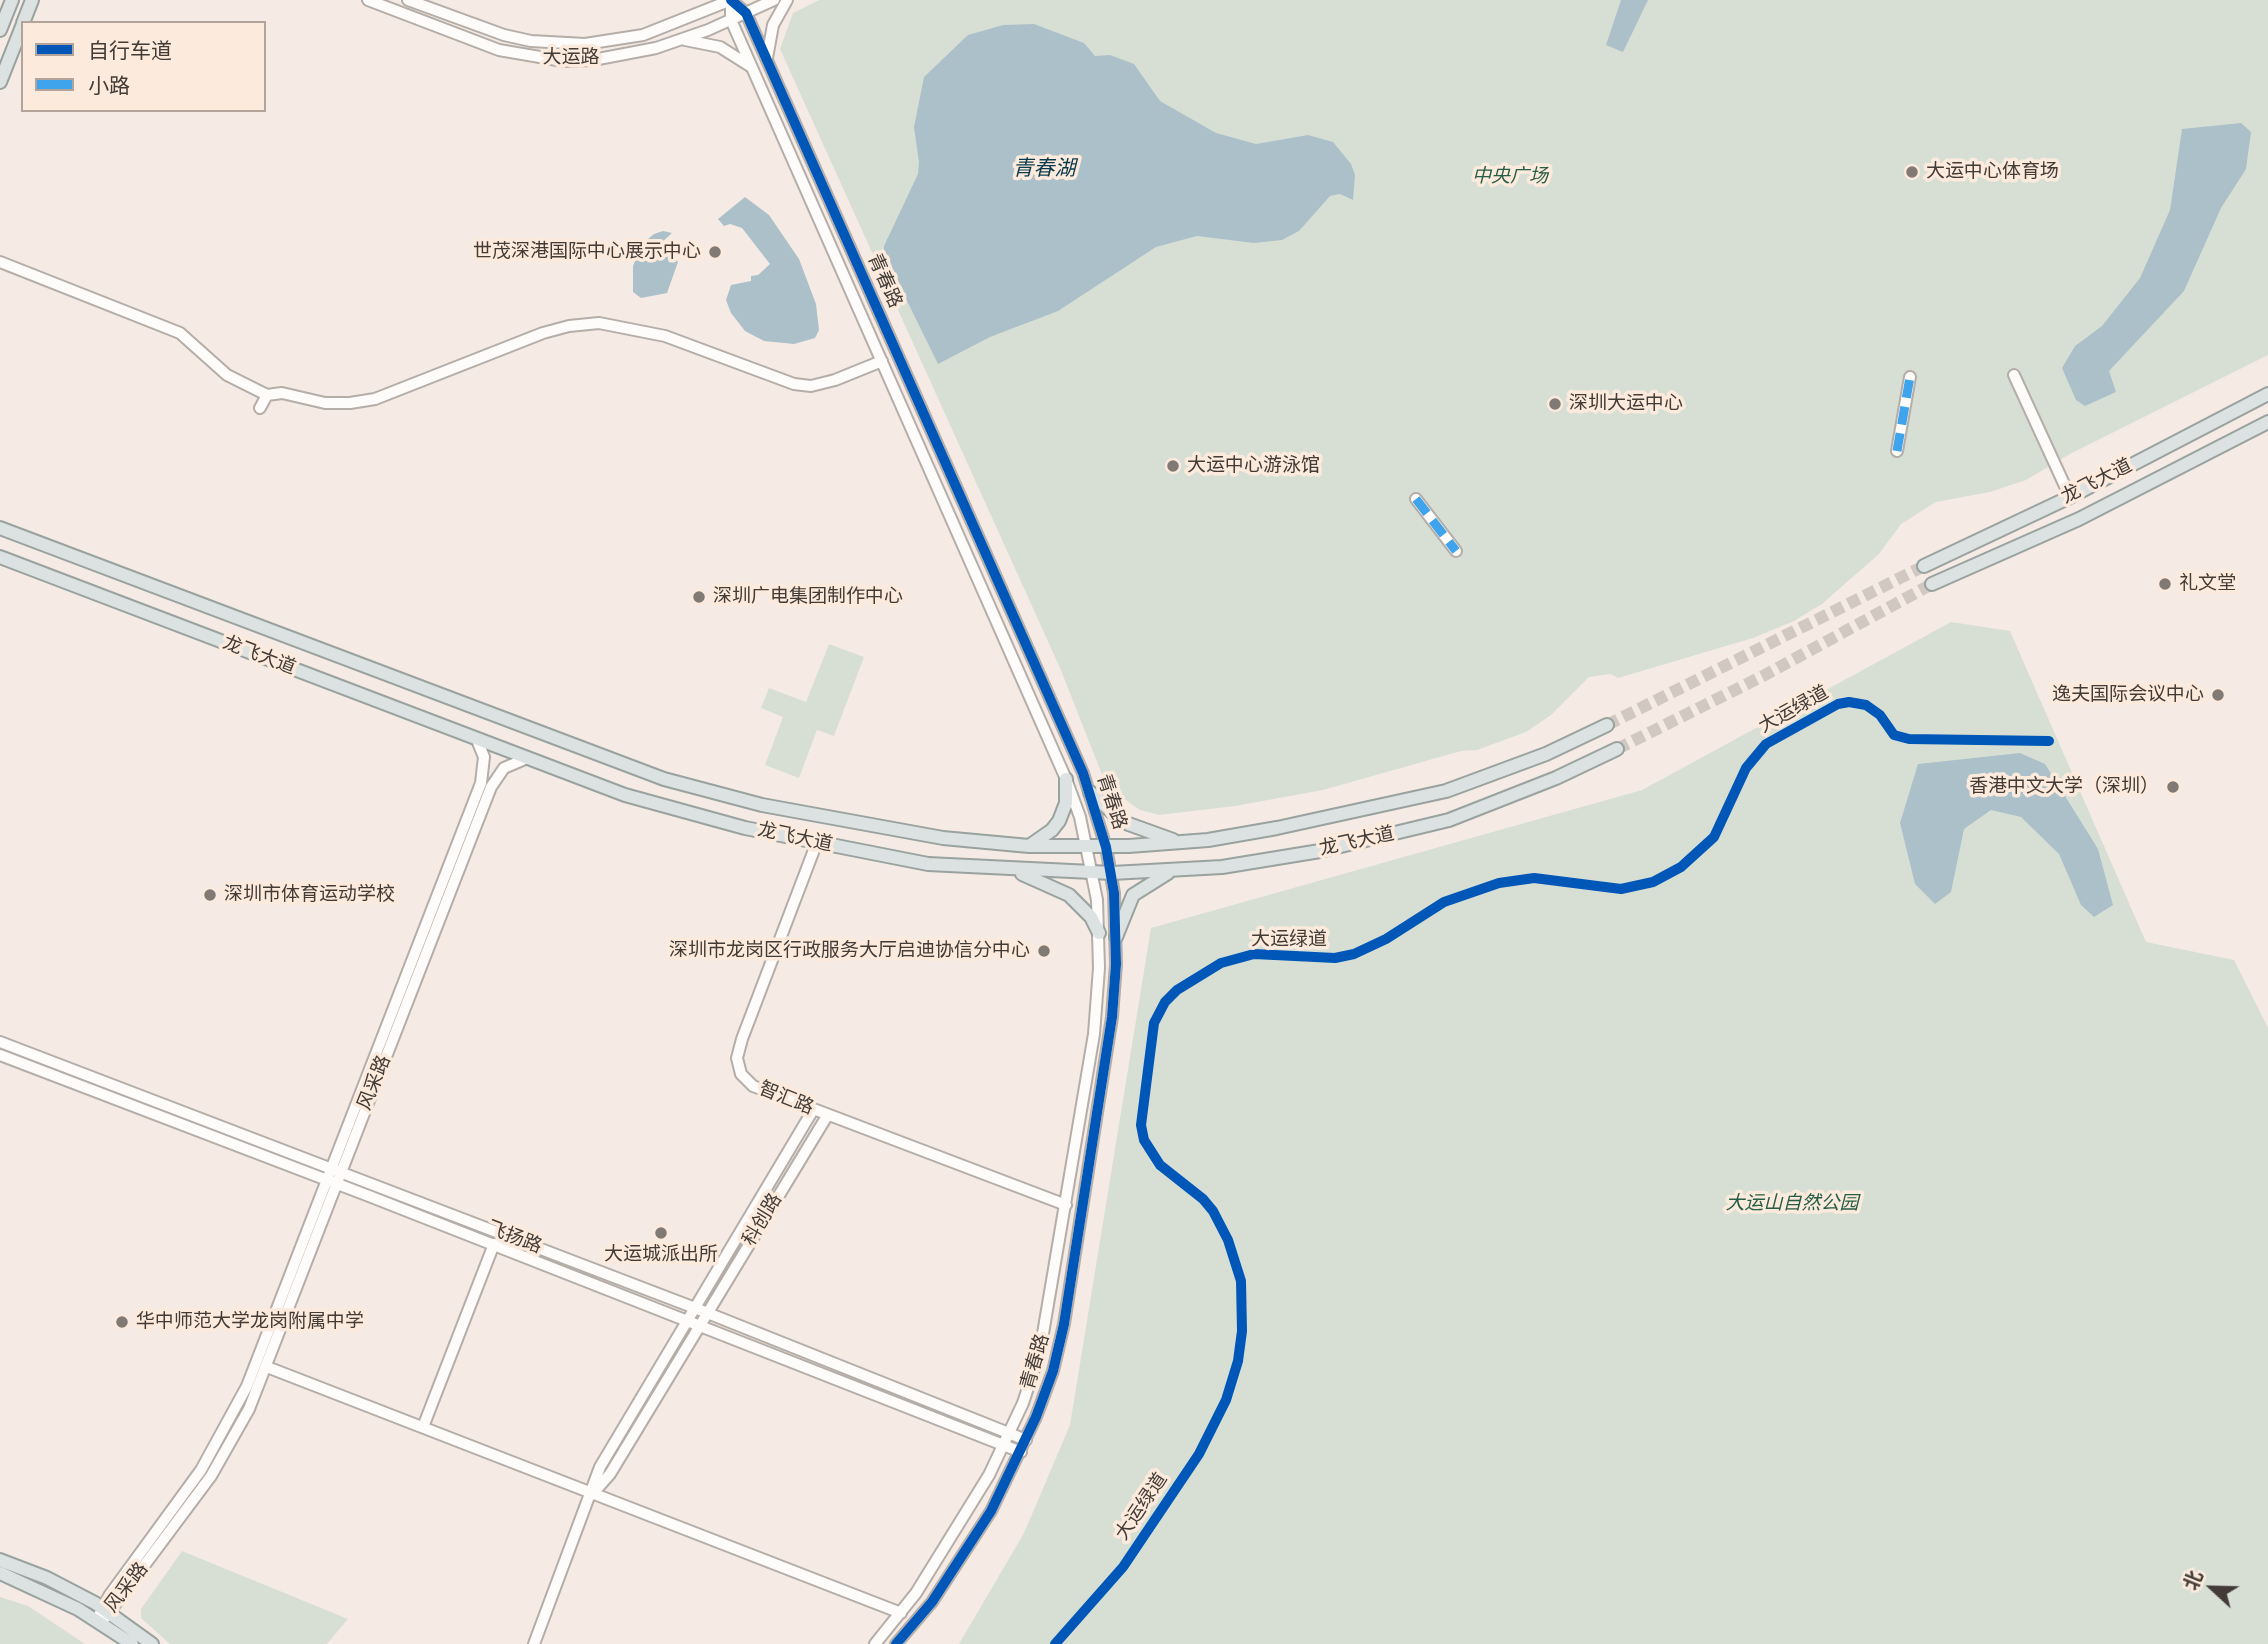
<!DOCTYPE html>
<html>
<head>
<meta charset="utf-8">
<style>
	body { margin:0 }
	#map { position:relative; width:2268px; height:1644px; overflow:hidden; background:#f5ebe4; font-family:"Source Serif 4","Noto Sans SC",serif }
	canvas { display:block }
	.legend { position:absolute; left:21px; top:21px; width:245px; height:91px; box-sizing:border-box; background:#fceadd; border:2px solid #b2a49a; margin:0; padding:9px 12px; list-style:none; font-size:21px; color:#423b36 }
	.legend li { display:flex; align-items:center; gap:14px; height:35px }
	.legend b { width:35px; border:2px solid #b2a49a }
	.north { position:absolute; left:2177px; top:1553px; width:70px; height:70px; -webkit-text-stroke:5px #fceadd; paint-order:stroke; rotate:292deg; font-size:19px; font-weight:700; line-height:28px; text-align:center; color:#423b36 }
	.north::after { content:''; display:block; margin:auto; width:24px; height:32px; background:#423b36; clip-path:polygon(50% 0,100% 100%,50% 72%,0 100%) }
</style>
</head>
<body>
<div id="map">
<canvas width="2268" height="1644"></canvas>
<ul class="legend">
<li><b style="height:9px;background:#0057b8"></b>自行车道</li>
<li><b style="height:9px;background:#3fa4eb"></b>小路</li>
</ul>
<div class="north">北</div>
</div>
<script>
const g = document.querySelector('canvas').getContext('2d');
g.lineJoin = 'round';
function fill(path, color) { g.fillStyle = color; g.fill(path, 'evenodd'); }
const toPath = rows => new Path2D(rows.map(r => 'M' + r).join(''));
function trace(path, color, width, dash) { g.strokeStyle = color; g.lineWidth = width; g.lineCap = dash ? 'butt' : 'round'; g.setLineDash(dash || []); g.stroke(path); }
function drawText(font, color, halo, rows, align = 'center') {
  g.font = font + ' "Source Serif 4","Noto Sans SC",serif'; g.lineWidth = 7; g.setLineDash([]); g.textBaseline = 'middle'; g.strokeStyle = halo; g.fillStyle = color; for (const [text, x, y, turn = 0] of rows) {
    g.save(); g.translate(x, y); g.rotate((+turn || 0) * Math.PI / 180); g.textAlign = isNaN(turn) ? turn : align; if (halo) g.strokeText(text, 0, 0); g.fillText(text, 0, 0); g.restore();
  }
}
const green = toPath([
	[819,0,2268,0,2268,355,2070,454,2026,480,1990,492,1936,502,1901,524,1879,554,1822,604,1794,621,1753,638,1618,678,1610,674,1589,677,1551,715,1526,732,1477,750,1461,751,1323,790,1235,806,1159,815,1140,810,1107,787,1060,668,780,49,793,13],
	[1951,622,2010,631,2146,942,2234,960,2268,1028,2268,1644,959,1644,1024,1533,1070,1425,1151,928,1642,790],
	[829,644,864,657,834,736,817,730,799,778,765,765,783,717,761,708,769,688,806,702],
	[182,1551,348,1619,327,1644,170,1644,141,1618,141,1609],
	[0,1597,28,1606,85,1644,0,1644]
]);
const water = toPath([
	[1621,0,1648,0,1623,52,1606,45],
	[1034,24,1084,43,1095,56,1110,55,1134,64,1160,101,1216,133,1256,144,1308,135,1333,142,1351,164,1355,175,1353,200,1340,194,1330,196,1299,231,1282,240,1254,243,1197,236,1156,247,1058,311,990,337,938,364,884,254,884,246,918,174,919,162,914,127,924,77,968,35,1003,25],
	[2241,123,2251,132,2246,169,2221,208,2184,291,2109,371,2116,392,2085,406,2076,400,2062,368,2075,346,2102,326,2140,278,2170,210,2182,129],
	[745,197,769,215,799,259,816,304,819,330,815,338,794,344,764,341,745,331,731,313,726,300,731,285,751,281,751,276,758,275,770,264,742,228,730,224,724,226,718,219],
	[663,231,672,233,661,243,678,262,667,293,641,298,633,292,633,266,642,244,654,234],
	[2020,753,2045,764,2098,849,2113,905,2094,917,2081,905,2059,854,2021,817,1991,810,1964,829,1951,892,1935,904,1915,884,1900,823,1918,764]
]);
const majorTunnel = toPath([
	[1607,725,1924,566],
	[1617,749,1763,676,1932,584]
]);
const minor = toPath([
	[368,0,499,50,563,61,593,60,656,48,708,30,774,0],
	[408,0,504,35,531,41,585,44,643,35,731,0],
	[731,0,746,13,1083,773,1106,847,1114,893,1116,964,1112,1017,1064,1324,1053,1371,1036,1417,991,1511,932,1602,896,1644],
	[731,0,731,20,1066,779,1080,817,1097,900,1099,968,1094,1034,1040,1351,1023,1403,989,1475,916,1593,875,1644],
	[685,40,720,47,750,66],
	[767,58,773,25,787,0],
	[0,262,180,333,227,375,267,395],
	[2014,375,2070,497],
	[260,408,267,395,282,393,325,403,350,403,375,399,543,333,569,326,599,323,665,336,794,384,811,386,835,380,882,361],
	[1897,451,1910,377],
	[1416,499,1456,551],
	[817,842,742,1039,737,1058,741,1074,753,1086,1066,1205],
	[0,1042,695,1308,1026,1440],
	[0,1055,369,1196,1021,1452],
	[267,1367,901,1613],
	[423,1427,494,1244],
	[595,1491,610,1474,827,1116],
	[99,1615,109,1596,201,1470,247,1386,481,783,484,757,477,740],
	[105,1618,211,1476,249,1409,491,787,504,768,525,759],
	[534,1644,600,1467,813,1110]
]);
const major = toPath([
	[23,23,32,0],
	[0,30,12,0],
	[0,82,23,24],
	[0,528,664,779,762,805,943,838,1029,846,1129,846,1208,840,1277,828,1446,791,1546,754,1607,725],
	[0,557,625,795,745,828,928,864,1112,873,1222,867,1320,851,1449,820,1556,778,1617,749],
	[1924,566,2070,497,2268,394],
	[1932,584,2079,519,2268,422],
	[1090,792,1123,822,1173,840],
	[1032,844,1052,830,1059,821,1066,803,1066,779],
	[1022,874,1069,895,1091,917,1099,933],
	[1116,937,1133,895,1168,873],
	[0,1560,47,1578,95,1603,152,1644],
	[0,1573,78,1609,132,1644]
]);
const quiet = toPath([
	[1897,451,1910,377],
	[1416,499,1456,551]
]);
const cycleway = toPath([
	[731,0,746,13,1083,773,1106,847,1114,893,1116,964,1112,1017,1064,1324,1053,1371,1036,1417,991,1511,932,1602,896,1644],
	[1055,1644,1123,1567,1199,1454,1226,1400,1238,1361,1242,1331,1241,1281,1228,1240,1213,1211,1203,1199,1160,1165,1144,1140,1141,1125,1154,1023,1165,1002,1177,990,1221,963,1254,954,1335,958,1354,954,1386,939,1444,902,1499,883,1534,878,1621,889,1653,882,1681,867,1714,837,1746,768,1766,744,1838,704,1849,702,1866,705,1880,715,1894,735,1909,739,2049,741]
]);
const markers = [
	[1912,172,7,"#817973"],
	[715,252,7,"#817973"],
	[1555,404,7,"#817973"],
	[1173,466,7,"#817973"],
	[2165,584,7,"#817973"],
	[699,597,7,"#817973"],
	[2218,695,7,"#817973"],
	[2173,787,7,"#817973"],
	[210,895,7,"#817973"],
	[1044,951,7,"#817973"],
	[661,1233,7,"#817973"],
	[122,1322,7,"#817973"]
];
const streetNames = [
	["大运路",571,58],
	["青春路",884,281,66],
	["龙飞大道",2097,482,-27],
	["龙飞大道",259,656,21],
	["大运绿道",1794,710,-29],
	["青春路",1111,802,72],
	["龙飞大道",795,838,12],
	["龙飞大道",1357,842,-12],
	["大运绿道",1289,940],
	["风采路",375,1083,-68],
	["智汇路",786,1099,22],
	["科创路",763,1220,-59],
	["飞扬路",514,1238,21],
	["青春路",1036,1362,-74],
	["大运绿道",1142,1507,-56],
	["风采路",127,1588,-52]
];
const poiNames = [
	["大运中心体育场",1926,172],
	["世茂深港国际中心展示中心",701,252,"right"],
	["深圳大运中心",1569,404],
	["大运中心游泳馆",1187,466],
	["礼文堂",2179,584],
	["深圳广电集团制作中心",713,597],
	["逸夫国际会议中心",2204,695,"right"],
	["香港中文大学（深圳）",2159,787,"right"],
	["深圳市体育运动学校",224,895],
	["深圳市龙岗区行政服务大厅启迪协信分中心",1030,951,"right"],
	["大运城派出所",661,1255,"center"],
	["华中师范大学龙岗附属中学",136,1322]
];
const parkNames = [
	["中央广场",1510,177],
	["大运山自然公园",1792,1204]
];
const waterNames = [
	["青春湖",1044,170]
];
fill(green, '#d7dfd5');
fill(water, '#acc0c9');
trace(majorTunnel, '#d1c8c1', 12, [12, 6]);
trace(minor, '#b5ada8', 14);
trace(major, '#99a29f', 16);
trace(minor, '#fefcfb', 10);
trace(major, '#dbe2e1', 12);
trace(quiet, '#3fa4eb', 9, [18, 9]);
trace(cycleway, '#0057b8', 10);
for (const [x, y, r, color] of markers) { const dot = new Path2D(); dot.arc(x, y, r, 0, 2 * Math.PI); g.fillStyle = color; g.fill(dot); trace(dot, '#fceadd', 2.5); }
drawText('19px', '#423b36', '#fceadd', streetNames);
drawText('19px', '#423b36', '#fceadd', poiNames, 'left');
drawText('italic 19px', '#255e46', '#fceadd', parkNames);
drawText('italic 21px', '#093a4c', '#fceadd', waterNames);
</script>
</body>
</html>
